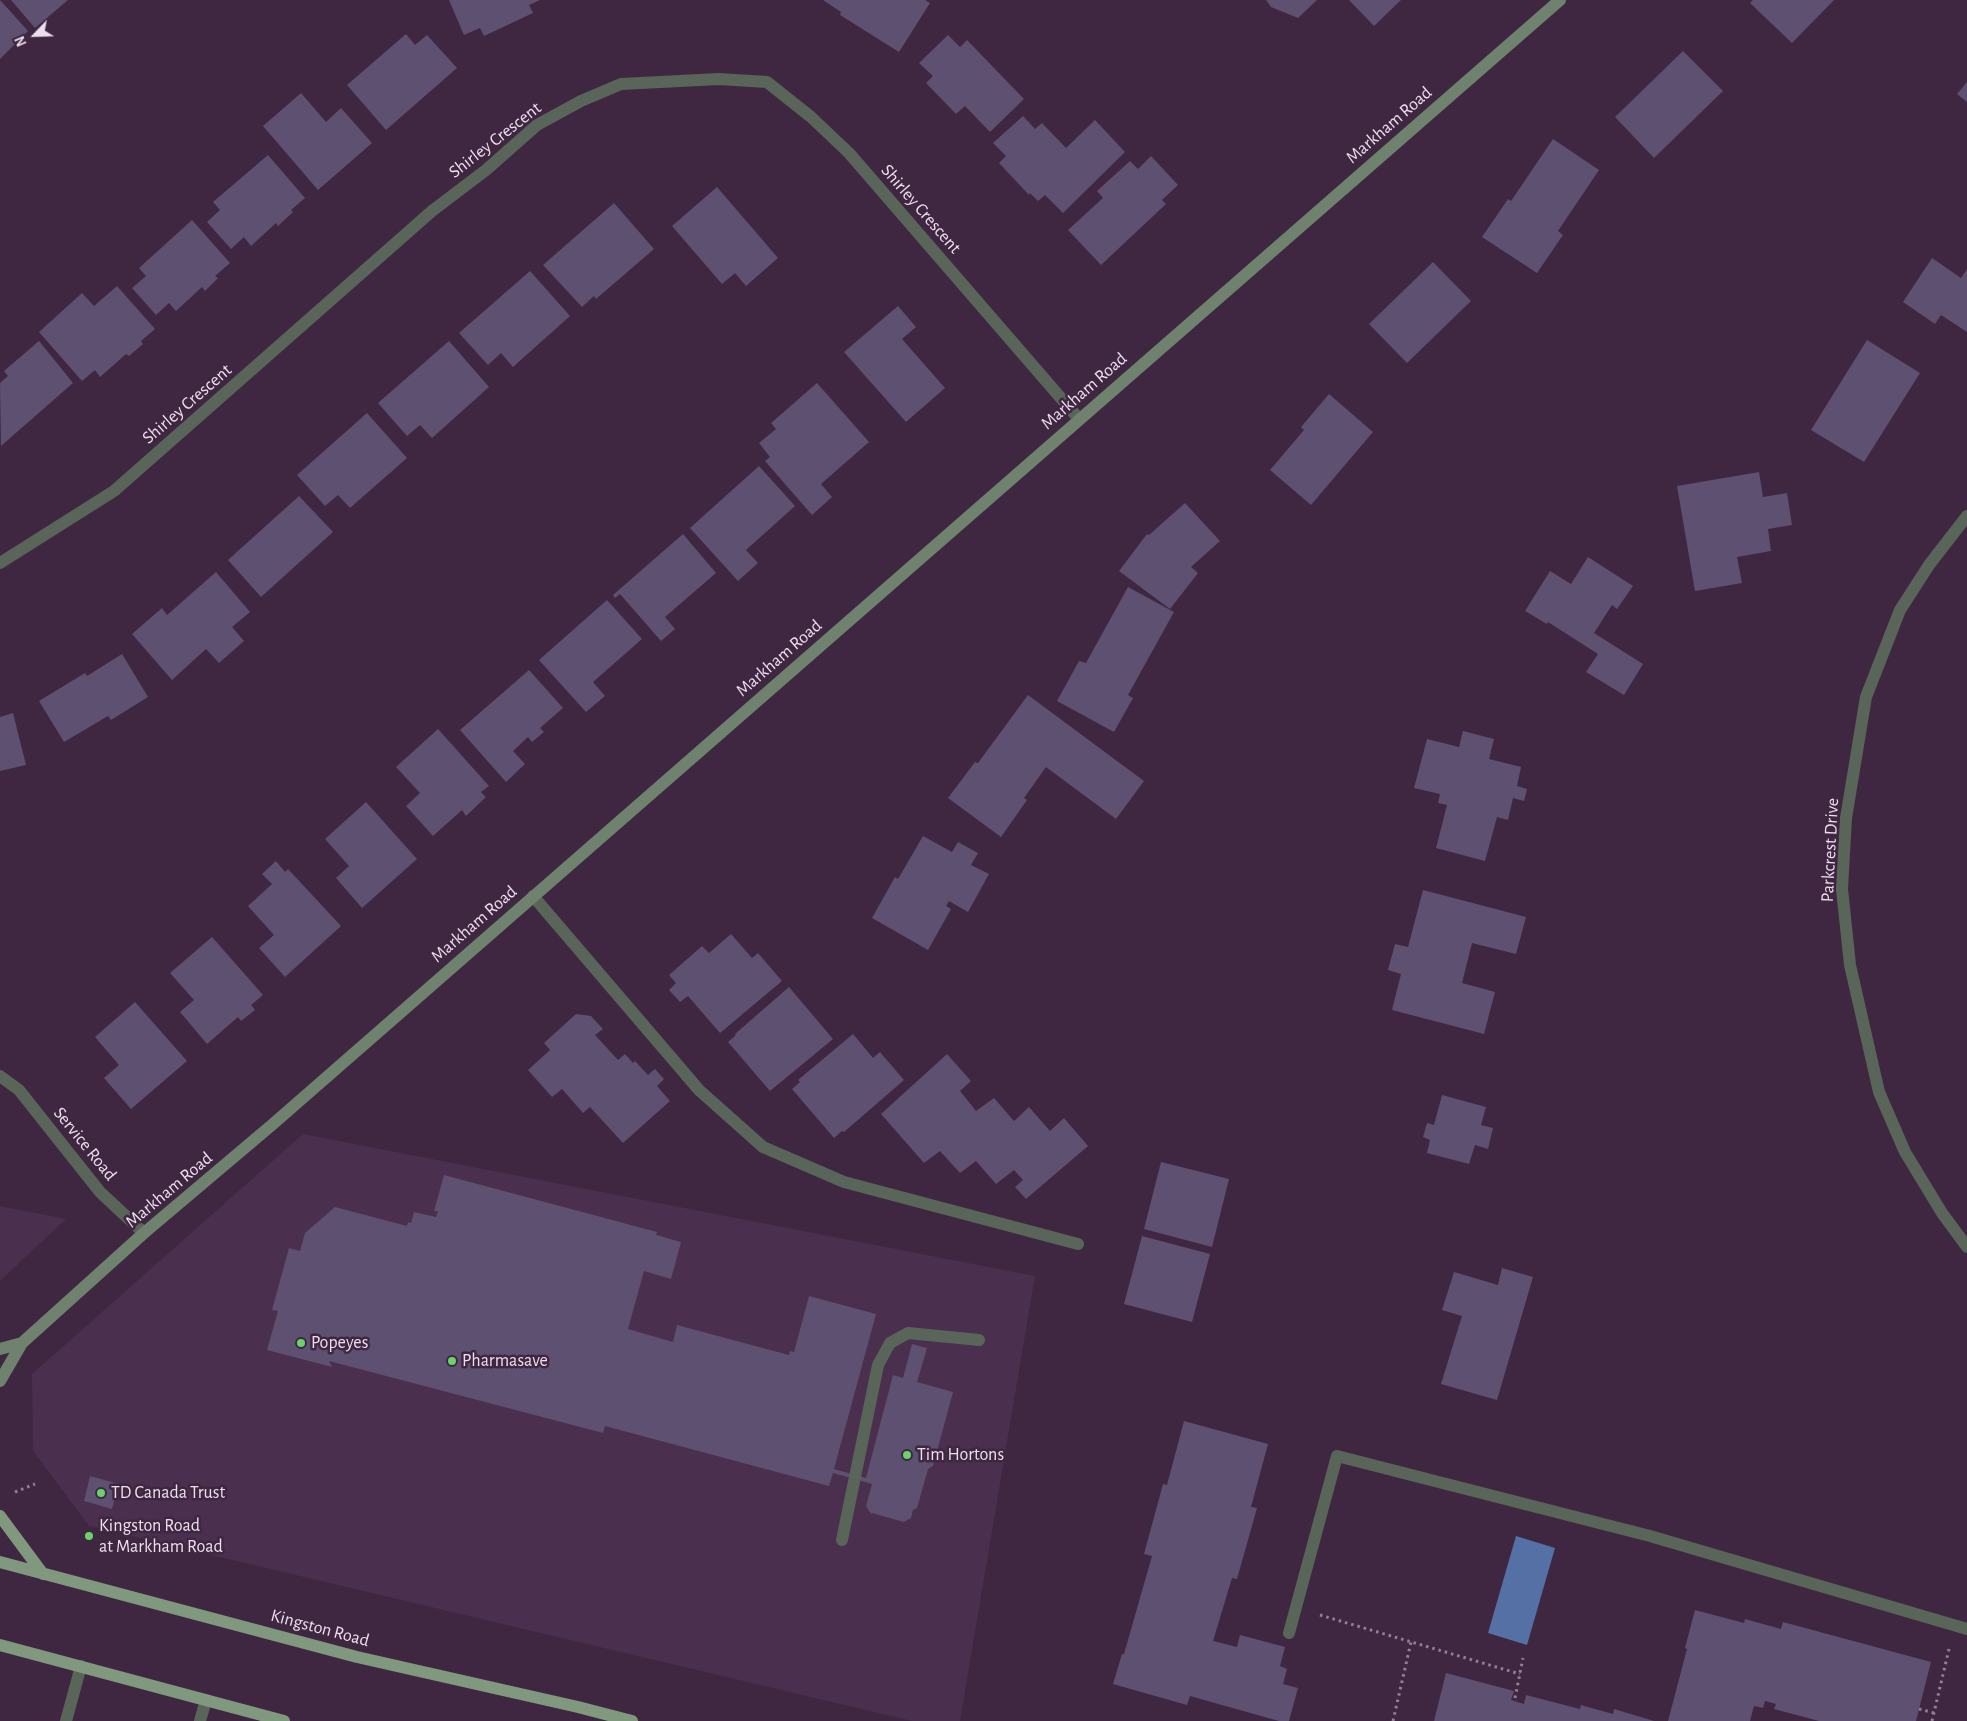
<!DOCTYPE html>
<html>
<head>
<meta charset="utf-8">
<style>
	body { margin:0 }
	#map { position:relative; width:1967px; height:1721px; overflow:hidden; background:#3f2741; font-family:"Alegreya Sans",sans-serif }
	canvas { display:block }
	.north { position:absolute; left:10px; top:10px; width:50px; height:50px; -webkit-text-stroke:4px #3f2741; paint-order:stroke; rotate:246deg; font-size:14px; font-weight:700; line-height:20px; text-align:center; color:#eddeee }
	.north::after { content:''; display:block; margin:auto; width:18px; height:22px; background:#eddeee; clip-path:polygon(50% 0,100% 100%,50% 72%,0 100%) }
</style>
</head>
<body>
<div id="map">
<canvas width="1967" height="1721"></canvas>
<div class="north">N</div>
</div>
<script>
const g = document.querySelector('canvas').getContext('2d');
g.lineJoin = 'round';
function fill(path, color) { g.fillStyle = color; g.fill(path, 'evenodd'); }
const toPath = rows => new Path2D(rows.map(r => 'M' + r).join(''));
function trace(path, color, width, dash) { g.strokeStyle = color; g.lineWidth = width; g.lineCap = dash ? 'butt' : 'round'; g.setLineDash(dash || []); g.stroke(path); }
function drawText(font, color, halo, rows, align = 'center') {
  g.font = font + ' "Alegreya Sans",sans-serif'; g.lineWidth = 5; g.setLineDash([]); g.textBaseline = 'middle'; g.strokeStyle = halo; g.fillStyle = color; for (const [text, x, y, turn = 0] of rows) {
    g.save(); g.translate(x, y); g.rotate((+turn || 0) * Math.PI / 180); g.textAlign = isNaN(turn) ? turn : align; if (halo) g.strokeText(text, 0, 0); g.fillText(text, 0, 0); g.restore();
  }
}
const built = toPath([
	[303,1134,1035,1276,960,1721,912,1721,89,1526,33,1451,32,1374],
	[0,1206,66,1219,0,1281]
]);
const water = toPath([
	[1516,1536,1555,1548,1527,1645,1488,1633]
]);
const building = toPath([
	[0,0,28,31,0,59],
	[11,0,68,0,35,28],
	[449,0,540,0,529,5,533,13,484,36,480,28,464,35],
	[823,0,925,0,930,3,899,52,840,15,841,12],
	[1266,0,1317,0,1298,18,1271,7],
	[1349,0,1401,0,1374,26],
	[1753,0,1834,0,1792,43,1750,3],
	[406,34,415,45,427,35,457,68,386,130,347,85],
	[948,35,960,47,967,40,1024,99,990,132,965,106,956,114,926,83,933,76,919,63],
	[1683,51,1723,91,1654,158,1615,117],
	[1967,82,1967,102,1957,94],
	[301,93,326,122,341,108,372,143,318,190,263,126],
	[1023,116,1035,129,1042,123,1066,148,1095,120,1125,152,1063,213,1045,195,1038,201,1030,193,1029,195,999,163,1006,156,993,143],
	[1553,139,1599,170,1558,231,1563,235,1537,273,1482,237,1508,199,1511,201],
	[268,155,305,198,291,210,293,212,278,226,276,223,251,246,244,237,231,249,207,222,220,210,213,202],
	[1151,156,1178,185,1162,200,1166,204,1101,265,1068,230,1103,198,1097,191,1130,161,1138,169],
	[717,187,778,258,746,286,735,273,722,284,672,226],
	[614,203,654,249,596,299,594,296,582,307,543,265],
	[192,220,230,263,215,276,218,278,205,291,202,287,176,311,169,303,156,315,132,288,146,276,139,268],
	[1932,258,1961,278,1967,269,1967,332,1941,315,1935,324,1903,302],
	[1433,262,1471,301,1407,363,1369,324],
	[530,271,570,316,513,367,501,353,488,365,459,333],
	[117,286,155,329,141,341,143,344,129,356,126,354,100,377,95,370,82,381,39,332,82,293,94,306],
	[898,306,916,327,902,339,945,388,906,422,844,352],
	[1867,340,1920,373,1864,462,1811,430],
	[39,341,73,383,1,446,0,383,8,376,4,371],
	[449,341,489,387,432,438,420,425,407,436,378,403],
	[817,383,869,442,821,484,832,497,812,515,765,461,770,457,759,443,776,429,771,423],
	[1329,394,1373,432,1311,505,1270,470,1304,430,1301,427],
	[367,413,407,458,350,508,338,495,325,506,297,475],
	[759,466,795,506,746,550,758,563,738,581,690,528],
	[1759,472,1763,497,1787,493,1792,525,1768,529,1771,551,1737,557,1742,583,1695,591,1677,486],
	[299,496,333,532,261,597,228,560],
	[1185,503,1220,541,1191,567,1198,573,1170,609,1119,571,1147,534,1149,535],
	[683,534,716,573,665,617,675,629,661,641,620,594,615,598,613,595],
	[1588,557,1633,586,1617,609,1612,605,1594,633,1643,664,1624,695,1586,672,1598,654,1548,622,1547,624,1525,611,1550,571,1571,584],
	[216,572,250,612,232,627,244,641,219,663,206,649,172,680,132,634,162,608,167,615],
	[1128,587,1174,612,1128,695,1133,698,1114,732,1057,701,1079,661,1086,663],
	[607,600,642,639,593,682,605,696,586,712,539,660],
	[122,654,148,697,111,720,108,716,64,742,39,701,85,673,87,676],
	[529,670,563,708,540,728,544,732,532,742,528,737,513,751,525,764,506,782,460,730],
	[1028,695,1144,781,1116,819,1046,767,1024,798,1027,800,1001,837,948,798,975,762,978,763],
	[13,713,26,765,0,771,0,717],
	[438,729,489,786,481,792,486,797,466,816,462,810,433,836,406,806,420,793,396,767],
	[1463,731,1494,739,1489,759,1521,767,1517,786,1527,789,1524,801,1513,798,1508,820,1497,817,1485,861,1436,848,1447,805,1438,803,1440,794,1414,788,1427,739,1459,747],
	[366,802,417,859,362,908,336,878,349,866,325,839],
	[923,836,952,852,958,842,978,853,971,865,989,874,968,912,949,901,946,906,951,909,928,950,872,918,895,877,898,879],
	[276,861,285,872,288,869,341,926,285,977,259,948,274,935,248,906,272,884,262,874],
	[1423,890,1526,917,1516,954,1472,943,1462,983,1495,992,1484,1034,1392,1010,1401,974,1388,970,1395,944,1408,947],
	[731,934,752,958,758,953,782,981,720,1033,688,996,680,1002,669,990,676,983,669,975,702,946,709,953],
	[212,937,263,995,251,1005,255,1010,241,1021,238,1017,207,1044,180,1012,194,1000,170,973],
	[789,987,833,1039,770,1091,728,1042,736,1035,735,1034],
	[135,1002,187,1061,131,1109,104,1078,119,1065,95,1037],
	[576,1014,591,1016,603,1029,595,1035,618,1060,625,1054,633,1063,635,1061,648,1075,655,1069,664,1079,657,1086,670,1101,623,1143,590,1107,583,1113,562,1089,552,1097,528,1070,550,1050,544,1043],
	[853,1034,873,1058,880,1052,904,1080,844,1132,842,1131,834,1138,792,1089,800,1082,798,1080],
	[947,1054,971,1081,960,1091,976,1111,994,1098,1014,1121,1029,1107,1050,1131,1064,1118,1088,1146,1026,1199,1015,1187,1023,1180,1014,1170,996,1184,976,1161,960,1173,940,1151,924,1163,881,1114],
	[1442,1095,1486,1107,1481,1125,1493,1128,1488,1149,1475,1145,1469,1164,1427,1153,1430,1140,1423,1137,1427,1123,1434,1125],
	[1161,1162,1229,1179,1212,1247,1144,1229],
	[444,1175,657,1232,656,1235,681,1242,671,1279,644,1271,628,1329,673,1342,677,1325,789,1355,790,1351,794,1352,809,1296,876,1314,834,1469,866,1478,893,1375,903,1378,912,1344,927,1348,917,1382,953,1392,933,1466,928,1469,917,1508,913,1510,911,1518,904,1522,872,1513,871,1514,866,1506,872,1484,833,1473,829,1486,605,1426,603,1433,329,1361,332,1367,267,1350,278,1311,272,1310,289,1248,300,1251,305,1233,335,1207,407,1226,408,1222,411,1223,414,1212,436,1217,438,1211,434,1211],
	[1142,1236,1210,1254,1192,1322,1124,1304],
	[1502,1268,1533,1277,1497,1400,1441,1384,1462,1316,1442,1310,1454,1272,1498,1285],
	[1184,1421,1268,1444,1251,1507,1257,1508,1237,1579,1232,1578,1213,1641,1237,1647,1240,1635,1285,1647,1280,1666,1287,1669,1283,1684,1298,1688,1289,1721,1279,1721,1190,1696,1187,1705,1113,1684,1122,1654,1124,1654,1152,1556,1144,1554,1163,1484,1167,1485],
	[90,1476,119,1484,112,1509,84,1501],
	[1695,1610,1744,1623,1745,1619,1781,1629,1783,1622,1931,1662,1916,1721,1819,1721,1774,1709,1776,1704,1765,1701,1763,1708,1754,1706,1750,1721,1668,1721,1687,1649,1685,1648],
	[1446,1673,1514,1691,1511,1700,1524,1704,1526,1695,1580,1709,1581,1705,1613,1714,1614,1709,1654,1721,1434,1721]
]);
const path = toPath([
	[15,1492,35,1484],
	[1320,1615,1520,1674],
	[1515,1698,1523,1658],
	[1919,1709,1934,1713],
	[1393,1721,1411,1642],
	[1932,1721,1949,1649]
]);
const lane = toPath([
	[533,896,699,1090,763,1147,844,1182,1078,1244],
	[842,1540,878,1365,890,1343,908,1333,979,1340],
	[1289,1633,1337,1456,1650,1536,1967,1629],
	[66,1721,81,1666],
	[200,1721,206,1700]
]);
const street = toPath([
	[1967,516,1929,565,1900,610,1866,697,1846,818,1842,889,1850,965,1879,1092,1905,1152,1942,1213,1967,1247],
	[0,563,114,491,432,211,486,170,537,125,581,101,621,84,719,79,767,82,811,117,849,153,1079,419],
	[0,1076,19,1090,100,1192,144,1233]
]);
const secondary = toPath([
	[0,1349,22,1343],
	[0,1381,22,1343,144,1233,273,1124,1560,0]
]);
const primary = toPath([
	[0,1516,43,1574],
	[0,1562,357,1657,578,1707,632,1721],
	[0,1645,284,1721]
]);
const markers = [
	[301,1343,5,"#68d465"],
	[452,1361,5,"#68d465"],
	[907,1455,5,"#68d465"],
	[101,1493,5,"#68d465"],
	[89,1536,5,"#68d465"]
];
const streetNames = [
	["Markham Road",1389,125,-41],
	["Shirley Crescent",495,140,-38],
	["Shirley Crescent",921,209,49],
	["Markham Road",1084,391,-41],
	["Shirley Crescent",187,404,-41],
	["Markham Road",779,658,-41],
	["Parkcrest Drive",1830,850,-87],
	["Markham Road",474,924,-41],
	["Service Road",85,1144,51],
	["Markham Road",169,1190,-40],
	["Kingston Road",320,1628,15]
];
const poiNames = [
	["Popeyes",311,1343],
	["Pharmasave",462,1361],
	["Tim Hortons",917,1455],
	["TD Canada Trust",111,1493],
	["Kingston Road",99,1526],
	["at Markham Road",99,1547]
];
fill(built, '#4a2f4e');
fill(water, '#5570a4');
fill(building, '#5e5071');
trace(path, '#948095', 3, [2.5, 4]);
trace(lane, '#596558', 12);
trace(street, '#596558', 12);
trace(secondary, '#6f826e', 12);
trace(primary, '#80997e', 12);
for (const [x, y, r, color] of markers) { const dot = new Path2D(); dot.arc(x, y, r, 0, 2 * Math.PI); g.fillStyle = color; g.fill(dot); trace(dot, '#3f2741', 2); }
drawText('18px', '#eddeee', '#3f2741', streetNames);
drawText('18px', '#eddeee', '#3f2741', poiNames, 'left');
</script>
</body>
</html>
